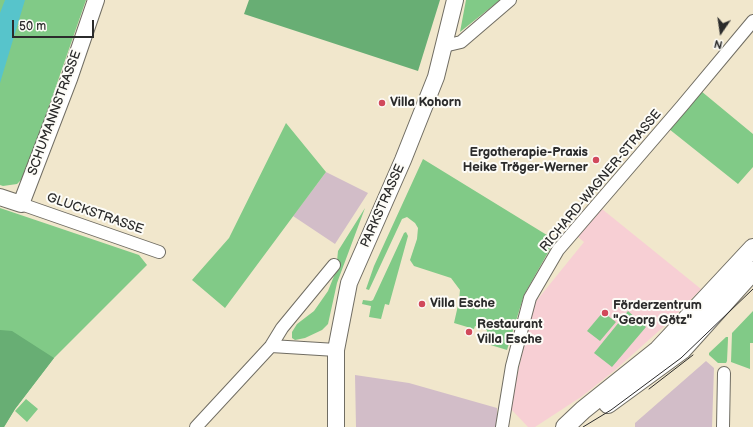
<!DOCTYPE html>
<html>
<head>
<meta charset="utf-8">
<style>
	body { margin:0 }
	#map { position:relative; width:753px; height:427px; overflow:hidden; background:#f1e7cc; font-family:"Balsamiq Sans",sans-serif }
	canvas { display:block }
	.north { position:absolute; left:701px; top:12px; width:40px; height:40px; -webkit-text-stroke:3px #fdfcf7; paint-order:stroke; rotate:193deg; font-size:11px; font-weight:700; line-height:16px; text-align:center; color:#2b2b2b }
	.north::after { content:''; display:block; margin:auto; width:14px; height:18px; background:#2b2b2b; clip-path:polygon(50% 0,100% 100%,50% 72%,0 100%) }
	.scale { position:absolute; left:12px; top:20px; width:82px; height:18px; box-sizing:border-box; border:2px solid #2b2b2b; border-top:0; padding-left:5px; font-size:12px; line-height:14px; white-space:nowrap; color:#2b2b2b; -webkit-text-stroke:3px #fdfcf7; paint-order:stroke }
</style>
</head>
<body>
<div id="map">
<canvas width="753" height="427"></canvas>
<div class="north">N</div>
<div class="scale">50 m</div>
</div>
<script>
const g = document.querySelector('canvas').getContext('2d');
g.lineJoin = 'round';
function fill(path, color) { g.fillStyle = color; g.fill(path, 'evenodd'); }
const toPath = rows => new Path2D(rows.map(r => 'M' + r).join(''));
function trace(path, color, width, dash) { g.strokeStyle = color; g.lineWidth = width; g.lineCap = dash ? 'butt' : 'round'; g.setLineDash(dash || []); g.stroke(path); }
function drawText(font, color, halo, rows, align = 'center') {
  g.font = font + ' "Balsamiq Sans",sans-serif'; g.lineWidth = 4; g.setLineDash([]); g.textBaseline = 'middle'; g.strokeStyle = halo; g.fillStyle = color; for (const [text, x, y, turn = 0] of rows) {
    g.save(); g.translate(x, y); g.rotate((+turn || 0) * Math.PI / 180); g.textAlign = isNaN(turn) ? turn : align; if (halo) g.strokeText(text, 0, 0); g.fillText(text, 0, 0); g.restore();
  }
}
const built = toPath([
	[602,209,701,289,670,321,614,371,581,397,535,427,528,427,510,408,533,305,584,242,578,237]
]);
const industrial = toPath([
	[326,172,368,193,335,244,293,216],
	[706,361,714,368,712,427,635,427,635,423],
	[355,375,409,383,497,408,497,427,356,427]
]);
const green = toPath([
	[0,0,86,0,27,170,24,177,17,184,3,186,0,185],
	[466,0,500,0,460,32],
	[701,91,753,134,753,167,738,184,669,129],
	[286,123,326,172,225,308,192,280,229,238],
	[423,159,555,240,524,295,507,350,484,343,487,330,475,326,474,329,454,323,459,301,460,290,451,278,414,266,410,260,417,239,418,228,415,223,407,217,402,219,369,290,366,289,374,266],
	[0,208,139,255,147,265,54,358,15,409,4,427,0,427],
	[365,208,337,283,328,324,322,330,305,338,295,340,292,338,292,332,297,324,314,311,328,291,336,271,338,251],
	[406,232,408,236,389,305,385,304,381,319,369,317,371,306,362,304,363,300,371,301,373,300,404,233],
	[628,311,646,327,612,367,594,353],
	[753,311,753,343,750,343,750,369,731,362,732,333],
	[603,312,616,322,600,341,587,331],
	[726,337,728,337,728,339,727,361,726,363,718,363,709,355,709,353],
	[26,399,38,409,27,422,15,411]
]);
const forest = toPath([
	[249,0,440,0,418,71,244,14],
	[0,330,12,331,54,358,15,409,4,427,0,427]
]);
const water = toPath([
	[5,0,25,0,0,83,0,13]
]);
const minor = toPath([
	[444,46,461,42,510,0],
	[21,204,159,252],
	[271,346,336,350],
	[196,427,271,346,282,328,334,265],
	[502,427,512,366,530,298,558,250,682,106,753,21],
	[723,427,724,373]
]);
const tertiary = toPath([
	[0,197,21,204,69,79,96,0],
	[336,427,336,350,349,283,403,160,436,77,455,0]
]);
const secondary = toPath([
	[608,404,682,350,753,271],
	[565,427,583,410,658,350,753,248]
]);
const tram = toPath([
	[649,389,693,355],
	[583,427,611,410,681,358,753,289]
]);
const markers = [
	[382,103,4,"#d1495b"],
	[596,160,4,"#d1495b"],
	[422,304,4,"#d1495b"],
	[605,313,4,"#d1495b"],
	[469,332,4,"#d1495b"]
];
const poiNames = [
	["Villa Kohorn",390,103],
	["Ergotherapie-Praxis",588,153,"right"],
	["Heike Tröger-Werner",588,168,"right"],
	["Villa Esche",430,304],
	["Förderzentrum",613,306],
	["\"Georg Götz\"",613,321],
	["Restaurant",477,325],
	["Villa Esche",477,340]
];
const streetNames = [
	["SCHUMANNSTRASSE",55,113,-70],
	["RICHARD-WAGNER-STRASSE",601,181,-50],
	["PARKSTRASSE",383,206,-66],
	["GLUCKSTRASSE",95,214,19]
];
fill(built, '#f7cfd4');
fill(industrial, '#d2bdc8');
fill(green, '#81ca87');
fill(forest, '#68ae74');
fill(water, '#57c4cb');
trace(minor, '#706d63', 14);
trace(tertiary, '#706d63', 18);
trace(secondary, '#706d63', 20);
trace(minor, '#fff', 12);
trace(tertiary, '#fff', 16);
trace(secondary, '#fff', 18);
trace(tram, '#2b2b2b', 1);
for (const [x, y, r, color] of markers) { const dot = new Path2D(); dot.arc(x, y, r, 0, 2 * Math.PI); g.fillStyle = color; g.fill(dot); trace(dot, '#fdfcf7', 1.5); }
drawText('bold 13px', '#2b2b2b', '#fdfcf7', poiNames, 'left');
drawText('13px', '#2b2b2b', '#fdfcf7', streetNames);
</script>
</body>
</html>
